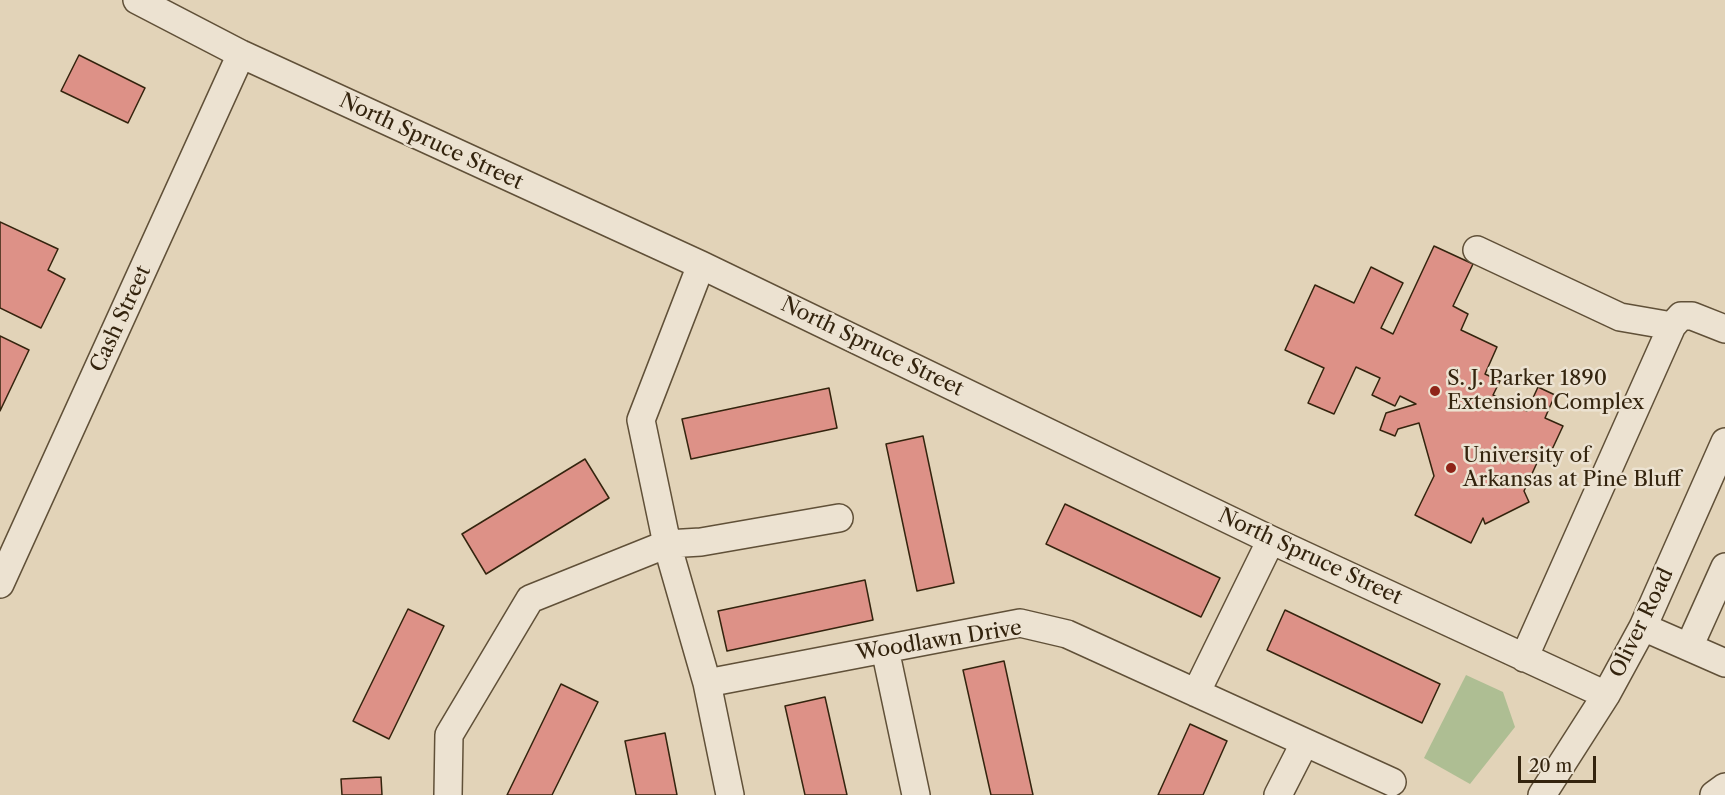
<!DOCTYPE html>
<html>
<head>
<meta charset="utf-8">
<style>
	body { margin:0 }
	#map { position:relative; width:1725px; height:795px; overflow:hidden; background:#e2d3b8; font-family:"Libre Caslon Text",serif }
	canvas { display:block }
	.scale { position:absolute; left:1518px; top:756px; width:78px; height:27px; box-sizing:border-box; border:3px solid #34240e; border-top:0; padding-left:8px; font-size:18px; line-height:21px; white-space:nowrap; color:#34240e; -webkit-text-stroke:4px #ece2d1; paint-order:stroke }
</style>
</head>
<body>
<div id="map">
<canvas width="1725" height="795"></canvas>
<div class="scale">20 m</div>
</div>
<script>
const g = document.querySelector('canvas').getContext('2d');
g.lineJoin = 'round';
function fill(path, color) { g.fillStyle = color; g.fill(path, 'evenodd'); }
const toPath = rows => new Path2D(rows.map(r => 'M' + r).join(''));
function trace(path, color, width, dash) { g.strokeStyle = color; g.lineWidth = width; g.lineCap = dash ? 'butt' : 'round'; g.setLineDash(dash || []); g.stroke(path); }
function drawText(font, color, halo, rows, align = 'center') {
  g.font = font + ' "Libre Caslon Text",serif'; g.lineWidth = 5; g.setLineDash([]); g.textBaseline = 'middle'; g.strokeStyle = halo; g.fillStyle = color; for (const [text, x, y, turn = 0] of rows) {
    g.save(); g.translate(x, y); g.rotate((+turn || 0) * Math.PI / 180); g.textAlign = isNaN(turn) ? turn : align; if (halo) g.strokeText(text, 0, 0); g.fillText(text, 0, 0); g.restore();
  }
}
const green = toPath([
	[1466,675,1503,692,1515,727,1470,784,1424,758]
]);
const building = toPath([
	[79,55,145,88,128,123,61,91,79,55],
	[0,222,58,249,48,270,65,279,41,328,0,308,0,222],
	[1434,246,1473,264,1453,306,1468,314,1461,330,1497,347,1485,374,1500,381,1493,395,1527,411,1538,387,1555,395,1545,418,1563,426,1549,456,1542,452,1524,491,1529,502,1485,524,1483,518,1471,543,1415,515,1434,476,1419,423,1398,429,1395,436,1380,430,1386,413,1416,404,1400,396,1395,406,1372,395,1380,378,1356,367,1334,414,1308,403,1324,368,1285,350,1315,285,1354,303,1371,267,1403,283,1381,328,1393,334,1434,246],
	[0,336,29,350,0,411,0,336],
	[829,388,837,428,691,459,682,419,829,388],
	[923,436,954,583,917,591,886,444,923,436],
	[585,459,609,498,486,574,462,534,585,459],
	[1065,504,1220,578,1201,617,1046,544,1065,504],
	[865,580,873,620,727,651,718,611,865,580],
	[408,609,444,626,389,739,353,721,408,609],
	[1285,610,1440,684,1422,723,1267,650,1285,610],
	[1004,661,1033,795,991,795,963,670,1004,661],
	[561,684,598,702,552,795,507,795,561,684],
	[825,697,847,795,805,795,785,706,825,697],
	[1190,724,1227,741,1203,795,1158,795,1190,724],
	[665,733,677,795,636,795,625,741,665,733],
	[381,777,382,795,342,795,341,779,381,777]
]);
const minor = toPath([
	[137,0,241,54,701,265,1271,540,1606,695],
	[1477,250,1620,317,1672,326],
	[701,265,641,420,667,544,707,683,1020,623,1067,634,1392,782],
	[0,584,241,54],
	[1643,627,1725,663],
	[1689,647,1725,567],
	[885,649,916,795],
	[1524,658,1672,326,1681,316,1692,316,1725,329],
	[707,683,730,795],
	[1196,693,1271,540],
	[448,795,449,735,530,599,667,544,701,542,839,518],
	[1278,795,1304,744],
	[1542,795,1606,695,1643,627,1725,442],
	[1714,795,1725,787]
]);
const markers = [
	[1435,391,6,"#8f2418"],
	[1451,468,6,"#8f2418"]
];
const streetNames = [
	["North Spruce Street",431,142,25],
	["Cash Street",121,319,-65],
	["North Spruce Street",872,347,26],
	["North Spruce Street",1310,557,25],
	["Oliver Road",1642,623,-64],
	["Woodlawn Drive",939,641,-9]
];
const poiNames = [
	["S. J. Parker 1890",1447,379],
	["Extension Complex",1447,403],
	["University of",1463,456],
	["Arkansas at Pine Bluff",1463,480]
];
fill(green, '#aebe93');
fill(building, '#dd9187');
trace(building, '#34240e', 1.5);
trace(minor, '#605038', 30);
trace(minor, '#ece2d1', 27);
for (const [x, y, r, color] of markers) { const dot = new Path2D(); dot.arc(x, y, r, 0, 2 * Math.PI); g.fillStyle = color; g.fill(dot); trace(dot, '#ece2d1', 2); }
drawText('21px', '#34240e', '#ece2d1', streetNames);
drawText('21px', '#34240e', '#ece2d1', poiNames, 'left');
</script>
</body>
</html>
